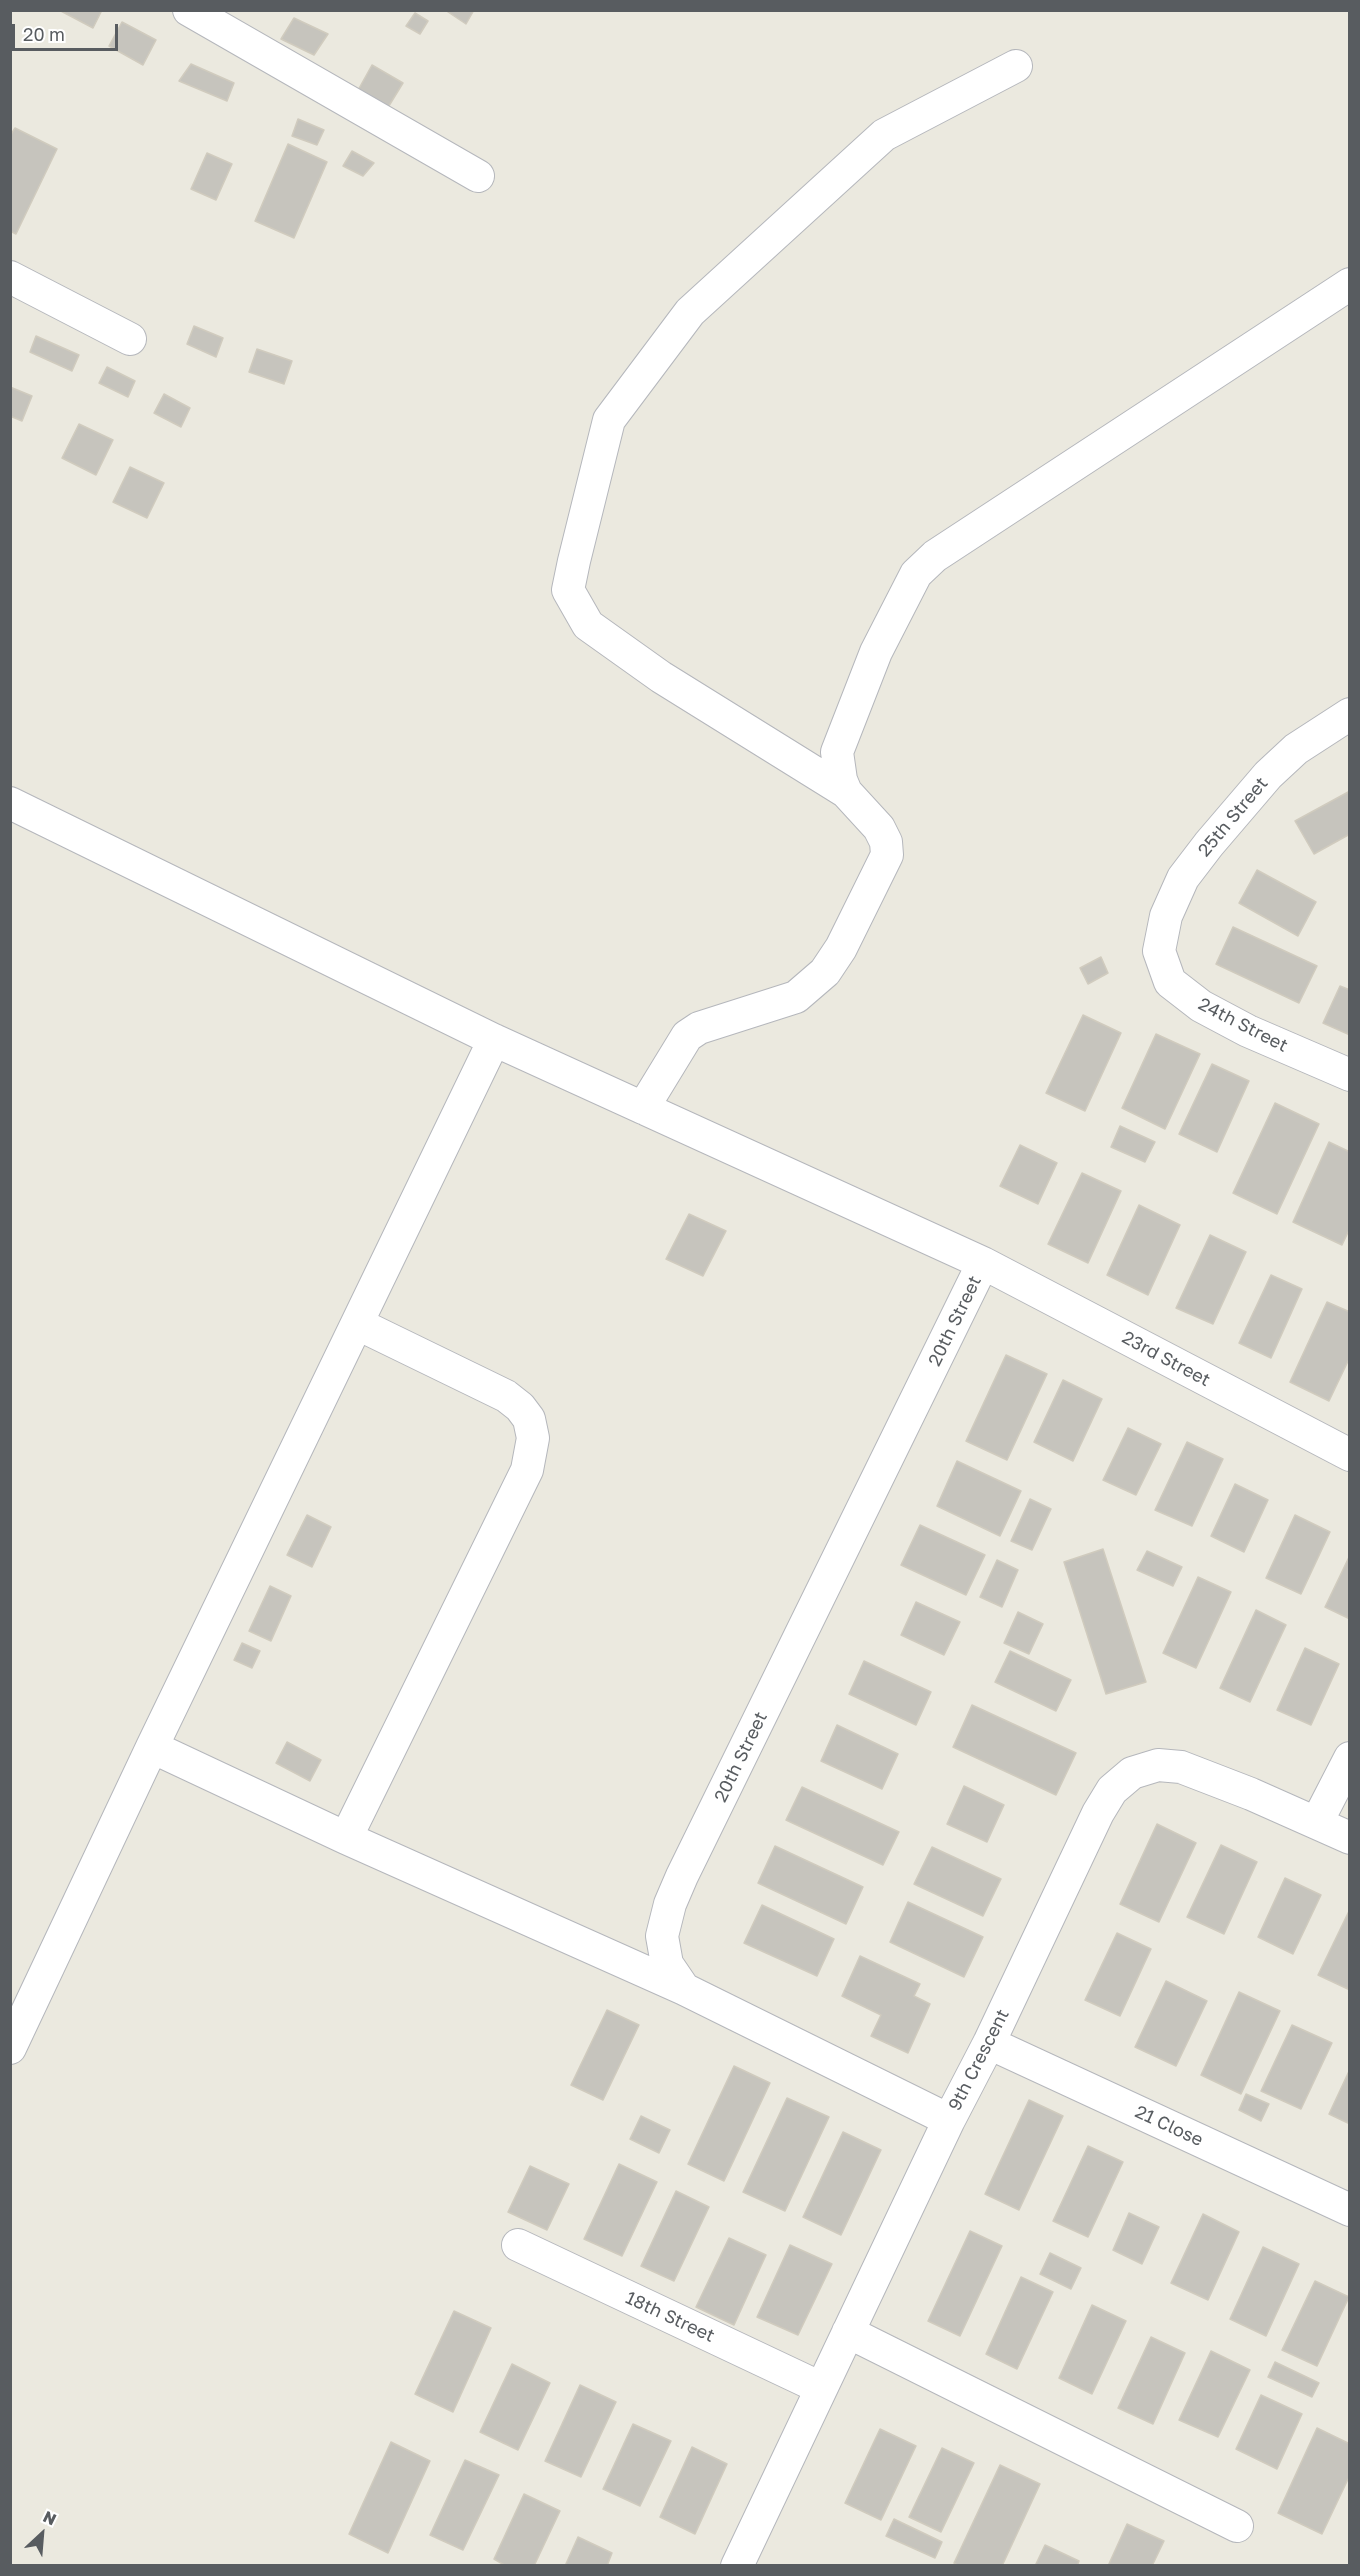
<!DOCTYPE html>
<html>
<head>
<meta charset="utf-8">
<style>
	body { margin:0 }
	#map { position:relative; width:1360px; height:2576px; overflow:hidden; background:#ebe9df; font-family:"Golos Text",sans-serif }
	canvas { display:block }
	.frame { position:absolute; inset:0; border:12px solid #585c60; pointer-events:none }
	.north { position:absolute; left:12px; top:2504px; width:60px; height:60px; -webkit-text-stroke:4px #fff; paint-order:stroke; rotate:26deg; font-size:16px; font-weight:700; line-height:24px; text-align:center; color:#585c60 }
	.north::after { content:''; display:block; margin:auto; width:21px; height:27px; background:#585c60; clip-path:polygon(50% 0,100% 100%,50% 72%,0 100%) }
	.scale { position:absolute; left:12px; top:24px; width:106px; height:27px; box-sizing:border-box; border:3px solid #585c60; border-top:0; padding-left:8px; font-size:18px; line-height:21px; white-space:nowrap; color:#585c60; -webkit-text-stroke:4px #fff; paint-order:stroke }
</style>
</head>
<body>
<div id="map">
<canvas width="1360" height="2576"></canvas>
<div class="frame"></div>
<div class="north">N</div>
<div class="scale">20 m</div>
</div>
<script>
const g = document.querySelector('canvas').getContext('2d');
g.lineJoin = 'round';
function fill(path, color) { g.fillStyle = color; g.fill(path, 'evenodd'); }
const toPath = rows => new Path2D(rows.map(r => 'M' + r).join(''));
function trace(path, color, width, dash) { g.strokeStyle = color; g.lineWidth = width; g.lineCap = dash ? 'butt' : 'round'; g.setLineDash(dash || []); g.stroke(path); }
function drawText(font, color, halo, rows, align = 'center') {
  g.font = font + ' "Golos Text",sans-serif'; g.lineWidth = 4.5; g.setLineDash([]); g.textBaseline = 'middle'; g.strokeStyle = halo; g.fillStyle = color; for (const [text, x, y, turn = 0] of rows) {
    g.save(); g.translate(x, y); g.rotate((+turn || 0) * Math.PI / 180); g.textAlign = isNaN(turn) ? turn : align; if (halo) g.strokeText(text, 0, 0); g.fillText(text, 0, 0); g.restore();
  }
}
const building = toPath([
	[59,10,102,10,93,28,59,10],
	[445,10,474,10,466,24,445,10],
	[415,13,428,21,420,34,406,26,415,13],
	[294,18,328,34,314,55,281,39,294,18],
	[122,22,156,40,143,65,109,46,122,22],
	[191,64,234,83,227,101,179,81,191,64],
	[372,65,403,83,387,109,357,92,372,65],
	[298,119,324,130,317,145,292,136,298,119],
	[15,128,57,149,16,234,10,231,10,136,15,128],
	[288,144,327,162,294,238,255,221,288,144],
	[352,151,374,163,363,176,343,166,352,151],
	[207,153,232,164,216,200,191,189,207,153],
	[194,326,223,338,216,357,187,344,194,326],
	[36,336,79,355,72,371,30,352,36,336],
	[257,349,292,361,284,384,249,372,257,349],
	[107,367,135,381,128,397,99,383,107,367],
	[10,387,32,396,22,421,10,416,10,387],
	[164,394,190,408,181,427,154,413,164,394],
	[79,424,113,440,96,475,62,458,79,424],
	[130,467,164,483,147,518,113,502,130,467],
	[1350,791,1350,834,1314,854,1295,821,1350,791],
	[1257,870,1316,902,1298,936,1239,903,1257,870],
	[1233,927,1317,966,1299,1003,1216,964,1233,927],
	[1101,957,1108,973,1088,984,1080,968,1101,957],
	[1340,986,1350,990,1350,1035,1323,1023,1340,986],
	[1083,1015,1121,1033,1085,1111,1046,1093,1083,1015],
	[1156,1034,1200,1054,1165,1129,1122,1108,1156,1034],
	[1212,1064,1249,1081,1217,1152,1179,1134,1212,1064],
	[1275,1103,1319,1124,1277,1214,1233,1193,1275,1103],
	[1120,1126,1155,1142,1145,1162,1111,1147,1120,1126],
	[1329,1142,1350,1152,1350,1228,1342,1245,1293,1222,1329,1142],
	[1020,1145,1057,1163,1038,1204,1000,1186,1020,1145],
	[1082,1173,1121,1191,1088,1263,1048,1244,1082,1173],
	[1139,1205,1180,1225,1148,1295,1107,1275,1139,1205],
	[689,1214,726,1231,703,1276,666,1259,689,1214],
	[1210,1235,1246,1252,1213,1324,1176,1308,1210,1235],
	[1271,1275,1302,1289,1271,1358,1239,1343,1271,1275],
	[1327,1302,1350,1312,1350,1357,1329,1401,1290,1382,1327,1302],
	[1006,1355,1047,1374,1007,1460,966,1441,1006,1355],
	[1063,1380,1102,1399,1073,1461,1034,1442,1063,1380],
	[1128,1428,1161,1444,1136,1495,1103,1480,1128,1428],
	[1187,1442,1223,1459,1192,1526,1155,1510,1187,1442],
	[957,1461,1021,1491,1000,1536,937,1506,957,1461],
	[1235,1484,1268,1500,1244,1552,1211,1536,1235,1484],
	[1030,1499,1051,1509,1032,1550,1011,1541,1030,1499],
	[307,1515,331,1527,312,1567,287,1555,307,1515],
	[1295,1515,1330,1532,1301,1594,1266,1578,1295,1515],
	[920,1525,985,1555,966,1595,901,1565,920,1525],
	[1103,1549,1146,1682,1106,1694,1064,1562,1103,1549],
	[1147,1551,1182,1567,1173,1586,1137,1570,1147,1551],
	[1350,1555,1350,1619,1325,1607,1350,1555],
	[997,1560,1018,1570,1002,1607,980,1597,997,1560],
	[1198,1577,1231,1592,1196,1668,1163,1653,1198,1577],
	[270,1586,291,1596,271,1641,249,1631,270,1586],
	[916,1602,960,1622,944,1655,901,1635,916,1602],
	[1256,1610,1286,1625,1250,1702,1220,1688,1256,1610],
	[1018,1612,1043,1624,1029,1654,1004,1643,1018,1612],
	[242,1643,260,1651,252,1668,234,1660,242,1643],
	[1305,1648,1339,1664,1311,1725,1277,1710,1305,1648],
	[1010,1651,1071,1680,1056,1711,995,1682,1010,1651],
	[864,1661,931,1692,916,1725,849,1694,864,1661],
	[972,1705,1076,1753,1056,1795,953,1747,972,1705],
	[837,1725,898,1754,882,1789,821,1761,837,1725],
	[287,1742,321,1760,310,1781,276,1763,287,1742],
	[964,1786,1004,1805,987,1842,947,1824,964,1786],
	[802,1787,899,1832,883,1865,786,1820,802,1787],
	[1157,1824,1196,1843,1159,1922,1120,1904,1157,1824],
	[1221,1845,1257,1862,1224,1934,1187,1917,1221,1845],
	[775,1846,863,1887,846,1924,758,1883,775,1846],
	[932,1847,1001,1879,983,1916,914,1884,932,1847],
	[1285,1878,1321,1895,1293,1954,1258,1937,1285,1878],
	[908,1902,983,1937,964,1977,890,1942,908,1902],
	[762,1905,834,1939,817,1976,744,1943,762,1905],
	[1350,1909,1350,1990,1318,1975,1350,1909],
	[1117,1933,1151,1949,1120,2016,1085,2000,1117,1933],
	[860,1956,920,1984,914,1996,930,2004,908,2053,871,2036,881,2015,842,1996,860,1956],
	[1166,1981,1207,2001,1176,2066,1135,2047,1166,1981],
	[1239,1992,1280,2011,1241,2094,1201,2075,1239,1992],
	[607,2010,639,2025,603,2100,571,2085,607,2010],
	[1292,2025,1332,2043,1301,2109,1261,2091,1292,2025],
	[734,2066,770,2083,724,2181,688,2164,734,2066],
	[1350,2069,1350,2124,1329,2114,1350,2069],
	[1246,2094,1269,2104,1261,2121,1239,2110,1246,2094],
	[787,2098,829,2117,785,2211,743,2192,787,2098],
	[1029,2100,1063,2116,1019,2210,985,2194,1029,2100],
	[641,2116,670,2130,659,2153,630,2139,641,2116],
	[843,2132,881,2150,841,2235,803,2217,843,2132],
	[1088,2146,1123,2162,1088,2237,1053,2221,1088,2146],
	[619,2164,657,2182,622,2256,584,2239,619,2164],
	[530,2166,569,2184,547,2230,508,2212,530,2166],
	[676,2191,709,2207,674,2281,641,2266,676,2191],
	[1129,2213,1159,2227,1142,2264,1113,2250,1129,2213],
	[1203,2214,1239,2232,1208,2300,1171,2283,1203,2214],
	[970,2231,1002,2246,960,2336,928,2321,970,2231],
	[729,2238,766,2255,734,2325,696,2307,729,2238],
	[790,2245,832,2264,798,2335,757,2317,790,2245],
	[1263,2247,1299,2264,1266,2336,1230,2319,1263,2247],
	[1050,2253,1081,2268,1071,2289,1040,2274,1050,2253],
	[1021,2277,1053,2292,1017,2369,986,2354,1021,2277],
	[1315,2281,1349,2297,1317,2366,1282,2350,1315,2281],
	[1092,2305,1126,2321,1092,2394,1059,2378,1092,2305],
	[454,2311,491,2328,453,2412,415,2394,454,2311],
	[1151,2337,1185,2353,1153,2424,1118,2408,1151,2337],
	[1211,2351,1250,2370,1218,2437,1179,2420,1211,2351],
	[1275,2362,1319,2383,1312,2397,1268,2377,1275,2362],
	[512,2364,550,2383,518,2450,480,2432,512,2364],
	[580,2385,616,2402,581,2477,545,2461,580,2385],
	[1261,2395,1302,2414,1277,2469,1236,2449,1261,2395],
	[633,2424,671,2441,640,2506,603,2489,633,2424],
	[1317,2428,1350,2444,1350,2475,1322,2534,1278,2513,1317,2428],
	[880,2429,916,2446,881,2520,845,2503,880,2429],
	[391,2442,430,2461,388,2553,349,2534,391,2442],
	[692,2447,727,2464,695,2534,660,2517,692,2447],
	[942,2448,974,2463,941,2532,909,2517,942,2448],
	[465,2460,499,2475,463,2550,430,2535,465,2460],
	[1000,2465,1040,2484,1002,2566,959,2566,954,2563,1000,2465],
	[524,2494,560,2511,534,2566,506,2566,494,2559,524,2494],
	[894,2519,942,2542,935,2558,886,2536,894,2519],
	[1127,2524,1164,2541,1152,2566,1108,2566,1127,2524],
	[578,2537,612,2553,607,2566,565,2566,578,2537],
	[1045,2545,1079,2561,1077,2566,1035,2566,1045,2545]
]);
const street = toPath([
	[189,10,478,176],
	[10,277,130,339],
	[1350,714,1296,749,1268,775,1209,844,1183,878,1166,916,1159,951,1170,982,1201,1006,1248,1031,1350,1075],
	[846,792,661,677,588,625,568,590,574,561,609,420,690,312,884,135,1016,66],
	[10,803,494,1040,983,1263,1350,1455],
	[643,1108,687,1036,699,1028,796,997,825,972,841,948,887,855,886,842,879,828,846,792,841,780,837,752,876,652,916,574,935,556,1350,284],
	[152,1747,346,1838,684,1989],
	[1317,1822,1350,1758],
	[346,1838,527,1470,533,1438,529,1419,520,1407,506,1396,358,1324],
	[989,2043,1350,2210],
	[10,2048,152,1747,494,1040],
	[949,2120,684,1989,667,1964,662,1936,670,1904,682,1876,983,1263],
	[518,2245,821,2388],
	[848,2332,1237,2526],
	[737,2566,949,2120,989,2043,1098,1813,1112,1790,1132,1773,1158,1765,1181,1767,1251,1794,1350,1838]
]);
const streetNames = [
	["25th Street",1233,817,-50],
	["24th Street",1243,1025,27],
	["20th Street",955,1321,-64],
	["23rd Street",1166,1359,28],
	["20th Street",741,1757,-64],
	["9th Crescent",979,2060,-63],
	["21 Close",1169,2126,25],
	["18th Street",670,2317,25]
];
fill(building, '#c6c4bd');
trace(building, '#d0cbbe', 1.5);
trace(street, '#b5b7bc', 34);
trace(street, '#fff', 32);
drawText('18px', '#585c60', '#fff', streetNames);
</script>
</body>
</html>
